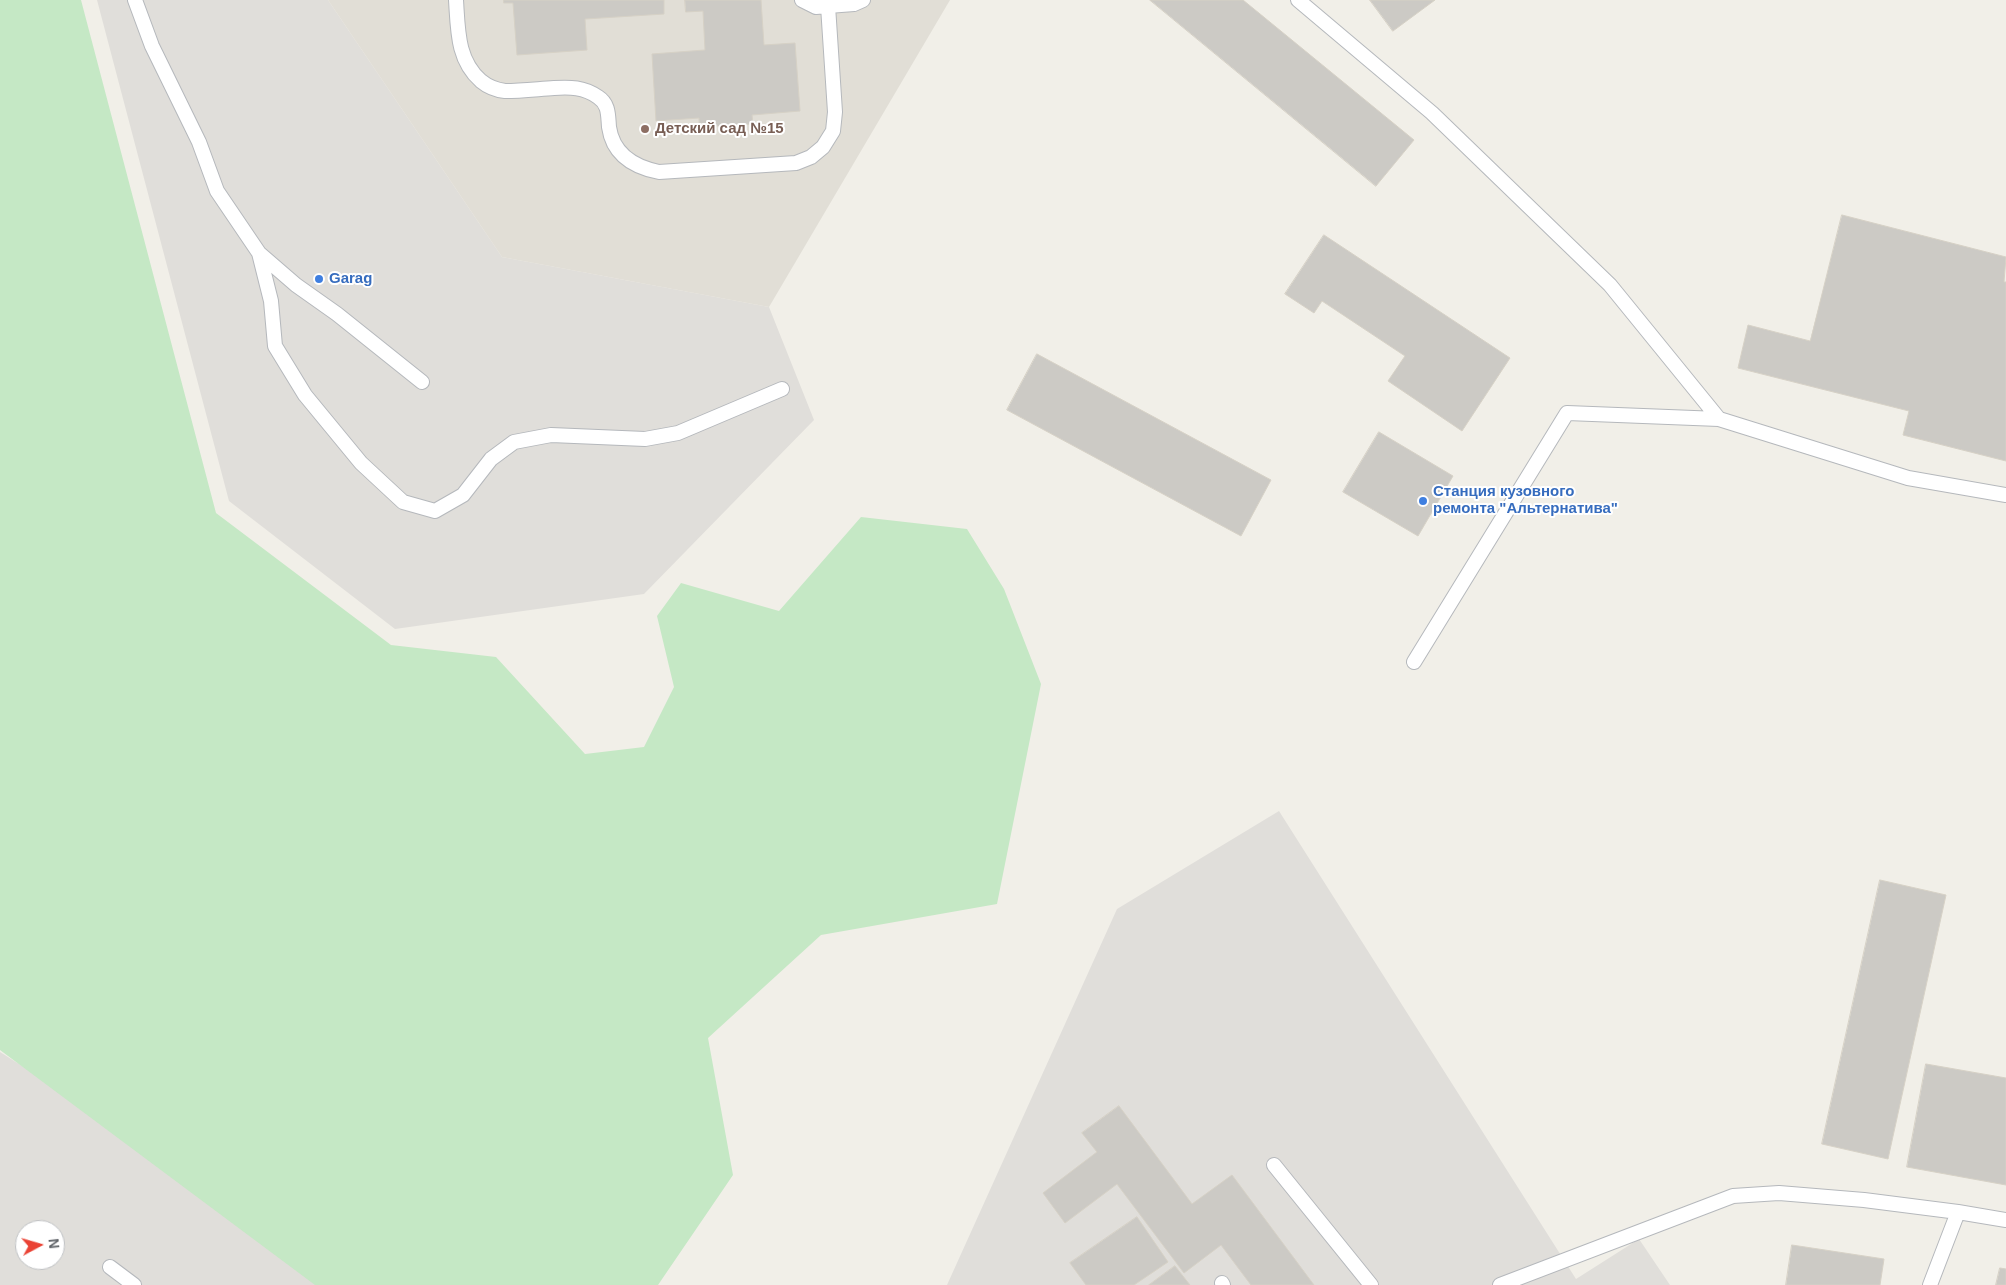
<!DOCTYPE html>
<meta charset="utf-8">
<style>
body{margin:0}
#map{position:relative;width:2006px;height:1285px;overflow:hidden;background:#f1efe8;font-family:Helvetica,sans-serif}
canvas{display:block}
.north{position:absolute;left:15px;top:1220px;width:50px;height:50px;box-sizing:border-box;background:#fff;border:1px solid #bfc1c3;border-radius:50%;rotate:84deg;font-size:14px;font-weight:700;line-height:20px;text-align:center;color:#5f6368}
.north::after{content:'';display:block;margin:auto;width:18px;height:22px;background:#ea4335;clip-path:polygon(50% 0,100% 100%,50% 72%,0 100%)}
</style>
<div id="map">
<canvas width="2006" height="1285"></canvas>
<div class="north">N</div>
</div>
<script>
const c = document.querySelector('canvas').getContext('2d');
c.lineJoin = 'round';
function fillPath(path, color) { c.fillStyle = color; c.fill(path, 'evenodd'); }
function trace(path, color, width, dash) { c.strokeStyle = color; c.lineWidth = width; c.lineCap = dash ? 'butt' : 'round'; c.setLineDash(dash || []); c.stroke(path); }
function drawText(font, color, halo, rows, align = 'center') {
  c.font = font + ' Helvetica,sans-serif'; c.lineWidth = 4; c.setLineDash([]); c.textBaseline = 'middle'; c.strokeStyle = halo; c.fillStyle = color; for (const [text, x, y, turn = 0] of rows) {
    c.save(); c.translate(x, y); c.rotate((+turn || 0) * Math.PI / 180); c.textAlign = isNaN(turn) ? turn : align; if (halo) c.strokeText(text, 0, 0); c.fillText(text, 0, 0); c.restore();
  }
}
fillPath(new Path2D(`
 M97 0H328L502 257 769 307 814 420 644 594 395 629 229 501Z
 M1279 811 1576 1279 1639 1239 1670 1285H947L1117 909Z
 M0 1052 369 1285H0ZM25 1230H55V1260H25Z`), '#e0deda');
fillPath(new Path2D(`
 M328 0H950L769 307 502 257Z`), '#e1ded6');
fillPath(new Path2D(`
 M0 0H81L216 513 391 645 496 657 585 754 644 747 674 687 657 616 681 583 779 611 861 517 967 529 1004 589 1041 684 997 904 821 935 708 1038 733 1175 658 1285H315L0 1050Z`), '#c5e8c5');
const building = new Path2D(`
 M504 0H664V14L585 19 587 50 517 55 513 3H504Z
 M685 0H761L764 45 795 43 800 111 752 115 753 124 699 127V118L656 121 652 54 705 50 703 11 686 12Z
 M1150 0H1243L1414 140 1376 186Z
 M1370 0H1435L1393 31Z
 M1842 215 2006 257 2004 282H2006V461L1903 435 1909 411 1738 368 1748 325 1810 341Z
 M1324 235 1510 358 1462 431 1388 381 1405 356 1322 301 1314 313 1285 294Z
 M1037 354 1271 480 1241 536 1007 410Z
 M1379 432 1453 476 1418 536 1343 492Z
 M1880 880 1946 895 1888 1159 1822 1144Z
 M1926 1064 2006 1078V1185L1907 1167Z
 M1119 1106 1192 1204 1232 1175 1314 1285H1251L1221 1245 1184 1273 1117 1184 1065 1223 1043 1193 1097 1152 1082 1133Z
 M1137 1217 1168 1262 1134 1285H1086L1070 1263Z
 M1792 1245 1884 1259 1880 1285H1786Z
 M1175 1266 1190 1285H1149Z
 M2000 1268 2006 1269V1285H1996Z`);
fillPath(building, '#cccac5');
trace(building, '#d6d1c6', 1);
const lane = new Path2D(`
 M135 0 152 46 199 142 217 191 259 253 296 285 337 314 422 382
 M456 0C458 30 457 60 481 81 487 86 497 90 505 91 521 91 538 89 554 88 570 87 584 87 598 97 609 104 608 115 609 127 613 155 634 167 659 172L796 163 811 157 823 147 833 131 835 112 828 6 816 7 802 0
 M1298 0 1432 113 1610 285 1719 419
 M828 6 854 4 863 0
 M259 253 271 301 275 346 305 395 361 463 403 502 435 511 463 495 491 459 514 442 551 435 645 439 678 433 782 389
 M1414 662 1567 413 1719 419 1908 478 2006 495
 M1274 1165 1371 1285
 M110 1267 134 1285
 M1222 1283 1223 1285
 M1500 1285 1733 1196 1779 1193 1864 1200 1958 1212 2006 1220
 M1930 1285 1958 1212`);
trace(lane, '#b5b8bc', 16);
trace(lane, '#fff', 14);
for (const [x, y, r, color] of [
 [645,129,5,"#8d6e63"],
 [319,279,5,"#3f7fe0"],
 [1423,501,5,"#3f7fe0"]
]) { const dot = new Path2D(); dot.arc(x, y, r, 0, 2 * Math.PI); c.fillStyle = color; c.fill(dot); trace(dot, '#fff', 2); }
drawText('bold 15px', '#785e54', '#fff', [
 ["Детский сад №15",655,129]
], 'left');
drawText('bold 15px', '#366cbe', '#fff', [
 ["Garag",329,279],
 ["Станция кузовного",1433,492],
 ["ремонта \"Альтернатива\"",1433,509]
], 'left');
</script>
